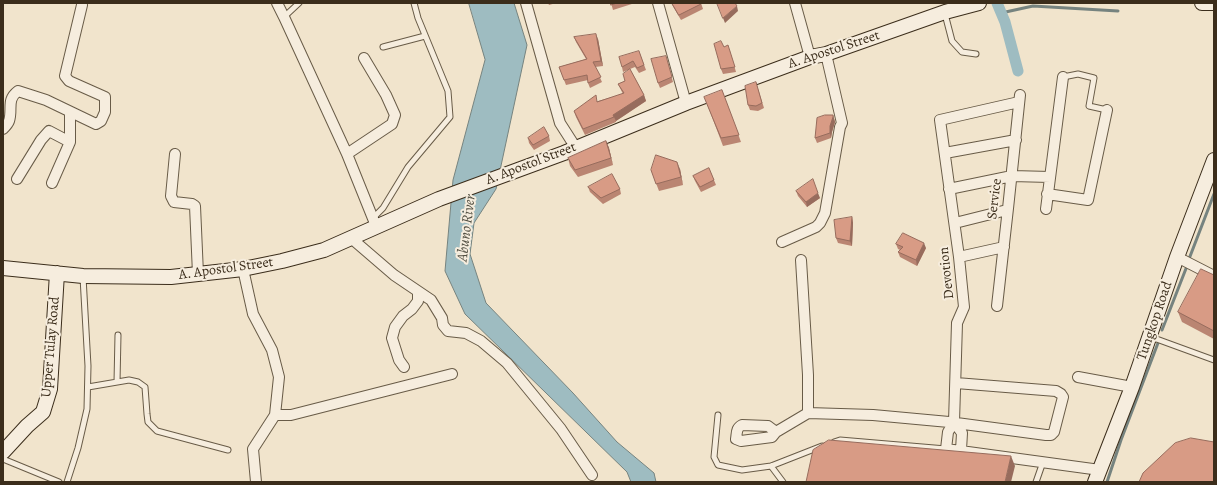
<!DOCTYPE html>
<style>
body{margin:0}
#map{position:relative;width:1217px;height:485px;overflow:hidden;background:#f1e4cc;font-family:Alegreya,serif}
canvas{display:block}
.frame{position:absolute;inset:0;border:4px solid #3b2d1b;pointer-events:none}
</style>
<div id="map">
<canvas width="1217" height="485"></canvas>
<div class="frame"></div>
</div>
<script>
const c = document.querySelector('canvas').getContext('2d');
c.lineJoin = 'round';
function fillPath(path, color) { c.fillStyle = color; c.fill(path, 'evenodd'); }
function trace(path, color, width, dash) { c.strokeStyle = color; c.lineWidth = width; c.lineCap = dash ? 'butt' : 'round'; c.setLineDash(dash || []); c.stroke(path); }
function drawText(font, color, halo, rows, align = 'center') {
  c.font = font + ' Alegreya,serif'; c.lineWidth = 4; c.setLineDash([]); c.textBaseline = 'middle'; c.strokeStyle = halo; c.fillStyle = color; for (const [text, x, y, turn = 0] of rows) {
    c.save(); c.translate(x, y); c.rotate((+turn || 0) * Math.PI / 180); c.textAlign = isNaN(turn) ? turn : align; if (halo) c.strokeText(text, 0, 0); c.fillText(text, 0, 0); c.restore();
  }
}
const water = new Path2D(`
 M469 3H514L527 45 496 189 474 223 470 254 486 303 573 393 617 442 654 473 656 482H631L627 472 465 314 445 271 453 180 485 60Z`);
fillPath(water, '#9ebcc1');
trace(water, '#76837f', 1);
trace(new Path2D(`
 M1001 13 1033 6 1118 11
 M1189 259 1214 194
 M1162 330 1187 266
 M1107 482 1121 440 1158 343`), '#76837f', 3);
trace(new Path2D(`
 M997 3 1005 22 1018 71`), '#9ebcc1', 11);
const lane = new Path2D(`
 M945 14 952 41 962 52 976 54
 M284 17 299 3
 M383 47 425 36
 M1063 77 1078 74 1094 78 1089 106 1107 110
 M373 218 383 208 408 167 450 117 448 91 418 18 414 3
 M1151 337 1214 360
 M117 382 118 335
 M88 387 129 380 138 382 145 387 147 414 148 422 157 431 228 450
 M718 415 714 457 718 465 742 470 771 466 822 446
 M834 442 840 440 946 449
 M3 459 59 482
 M771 466 783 482
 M67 482 78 448 87 409 88 366 83 277
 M1036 482 1043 462`);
const street = new Path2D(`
 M277 3 284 17 347 154 376 226
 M526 3 560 123 576 148
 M658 3 686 103
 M795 3 810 57
 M3 129C5 127 8 124 9 121 13 109 6 100 18 91L46 100 96 124 101 121 105 112V97L69 81 65 76 82 5
 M945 153 1016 140
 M175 154 171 196 174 202 192 204 195 206 198 274
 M347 154 392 124 395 115 386 95 364 58
 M17 179 41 140 49 131 70 142
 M52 183 70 142V112
 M949 189 1012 176 1050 177
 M1047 194 1088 200 1107 110
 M1046 209 1063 77
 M955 223 1007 210
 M351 238 394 275 431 300 442 318 443 325 448 331 466 333 481 341 507 363 561 429 592 475
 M782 242 816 227 820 223 825 213 840 127 842 123 826 54
 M959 257 1004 247
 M1177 257 1214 276
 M801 260 808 375V413
 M243 269 253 314 272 350 279 377 275 415 253 449 256 482
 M997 306C1005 236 1013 165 1020 95
 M404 367 399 360 392 338 395 327 403 316 412 309 418 301V292
 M1078 377 1132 387
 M275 415H291L452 374
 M954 422 957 323 964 307 959 257 940 120 1019 102
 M776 432 768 426 742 425C736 428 737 433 736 439L741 441 772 437 776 432 808 413 873 415 949 422 1046 435H1051L1054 432 1063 397 1061 394 1056 391 956 383
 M961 450 962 433 954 422 948 432 946 449 1100 470`);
const secondary = new Path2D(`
 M1202 3H1214
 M3 268 83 276 171 277 243 269 282 261 324 250 439 199 564 153 686 103 810 57 826 54 945 12 979 3
 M3 452 27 426 43 412 50 389 57 273
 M1095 482 1132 387 1177 257 1214 160`);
trace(lane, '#685b47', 7);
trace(street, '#685b47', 12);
trace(secondary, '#3b2d1b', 16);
trace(lane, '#f6edde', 5);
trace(street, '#f6edde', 10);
trace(secondary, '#f6edde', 14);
fillPath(new Path2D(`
 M548 3H556L549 5Z
 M611 3H635L613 10Z
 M671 3H701L703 9 681 20Z
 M574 37 598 39 603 66 595 67 602 82 590 88 588 83V80L566 85 559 67 586 59 576 42Z
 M724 47 730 51 736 72 723 74 721 69Z
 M639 51 646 70 639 73 635 67 630 69 644 95 646 101 616 121V122L585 135 576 117 574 111 598 101 623 94 618 84 625 81 630 69 623 72 622 67Z
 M667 61 673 82 660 88 658 83Z
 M756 82 764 108 758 111 750 110 748 105Z
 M722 90 741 142 723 146 707 104Z
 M833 115 835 122 832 132 831 138 817 143 815 138Z
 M549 136 550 141 534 150 529 143 528 138Z
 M606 141 609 148 613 165 578 177 570 166 568 158Z
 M709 168 716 185 701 192 695 181 693 176Z
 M680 169 683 185 659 191 651 170Z
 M588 187 620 189 621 194 603 204 590 192Z
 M796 191 820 198 807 207 798 196Z
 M852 217 853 223 852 246 838 243 836 238Z
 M896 244 926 248 917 266 900 257 898 252 900 250 898 249Z
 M1214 275V339L1182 322 1178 312Z`), '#ba8572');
fillPath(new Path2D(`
 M737 6 738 11 725 23 723 18Z
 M596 34 598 39 603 66 601 61Z
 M644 95 646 101 616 121 613 115Z
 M833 115 835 122 832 132 831 138 830 133V126Z
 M606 141 609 148 613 165 611 158Z
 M677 162 680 169 683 185 681 177Z
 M818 193 820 198 807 207 806 202Z
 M852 217 853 223 852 246 850 241Z
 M924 243 926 248 917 266 916 260Z
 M1011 456 1015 466 1011 482H1005Z`), '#976c5d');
const building = new Path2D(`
 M611 3H617L611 5Z
 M672 3H701V4L679 15Z
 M717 3H735L737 6 723 18Z
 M596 34 601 61 593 62 601 77 588 83 587 75 564 80 559 67 587 59 574 37Z
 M721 41 724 47 728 45 735 67 721 69 714 44Z
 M639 51 644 65 637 68 633 61 622 67 619 57Z
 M666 56 672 77 658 83 651 59Z
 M630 69 644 95 613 115 614 117 583 129 574 111 596 95 597 102 624 93 618 84 625 81 623 74Z
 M756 82 762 103 756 106 748 105 745 86Z
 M722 90 739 135 721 138 704 97Z
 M825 115H833V117L830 126V133L815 138 817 118Z
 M544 127 549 136 533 145 528 138Z
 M606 141 611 158 575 170 568 158Z
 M656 155 677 162 681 177 656 184 651 170Z
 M709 168 714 180 700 187 693 176Z
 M612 174 620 189 601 198 588 187Z
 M813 179 818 193 806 202 796 191Z
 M852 217 850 241 836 238 834 220Z
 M903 233 924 243 916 260 898 252 903 247 896 244Z
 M1201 269 1214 275V331L1178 312Z
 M1191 438 1214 442V482H1139L1143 473 1175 443Z
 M829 440 1011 456 1005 482H806L813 450Z`);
fillPath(building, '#d89b85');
trace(building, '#976c5d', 1);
drawText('14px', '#3b2d1b', '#f6edde', [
 ["A. Apostol Street",834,50,-18],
 ["A. Apostol Street",531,164,-21],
 ["Service",995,199,-83],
 ["A. Apostol Street",226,269,-8],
 ["Devotion",947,273,-96],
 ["Tungkop Road",1155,321,-71],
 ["Upper Tulay Road",51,347,-85]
]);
drawText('italic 15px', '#545144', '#f6edde', [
 ["Abuno River",467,228,-83]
]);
</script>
